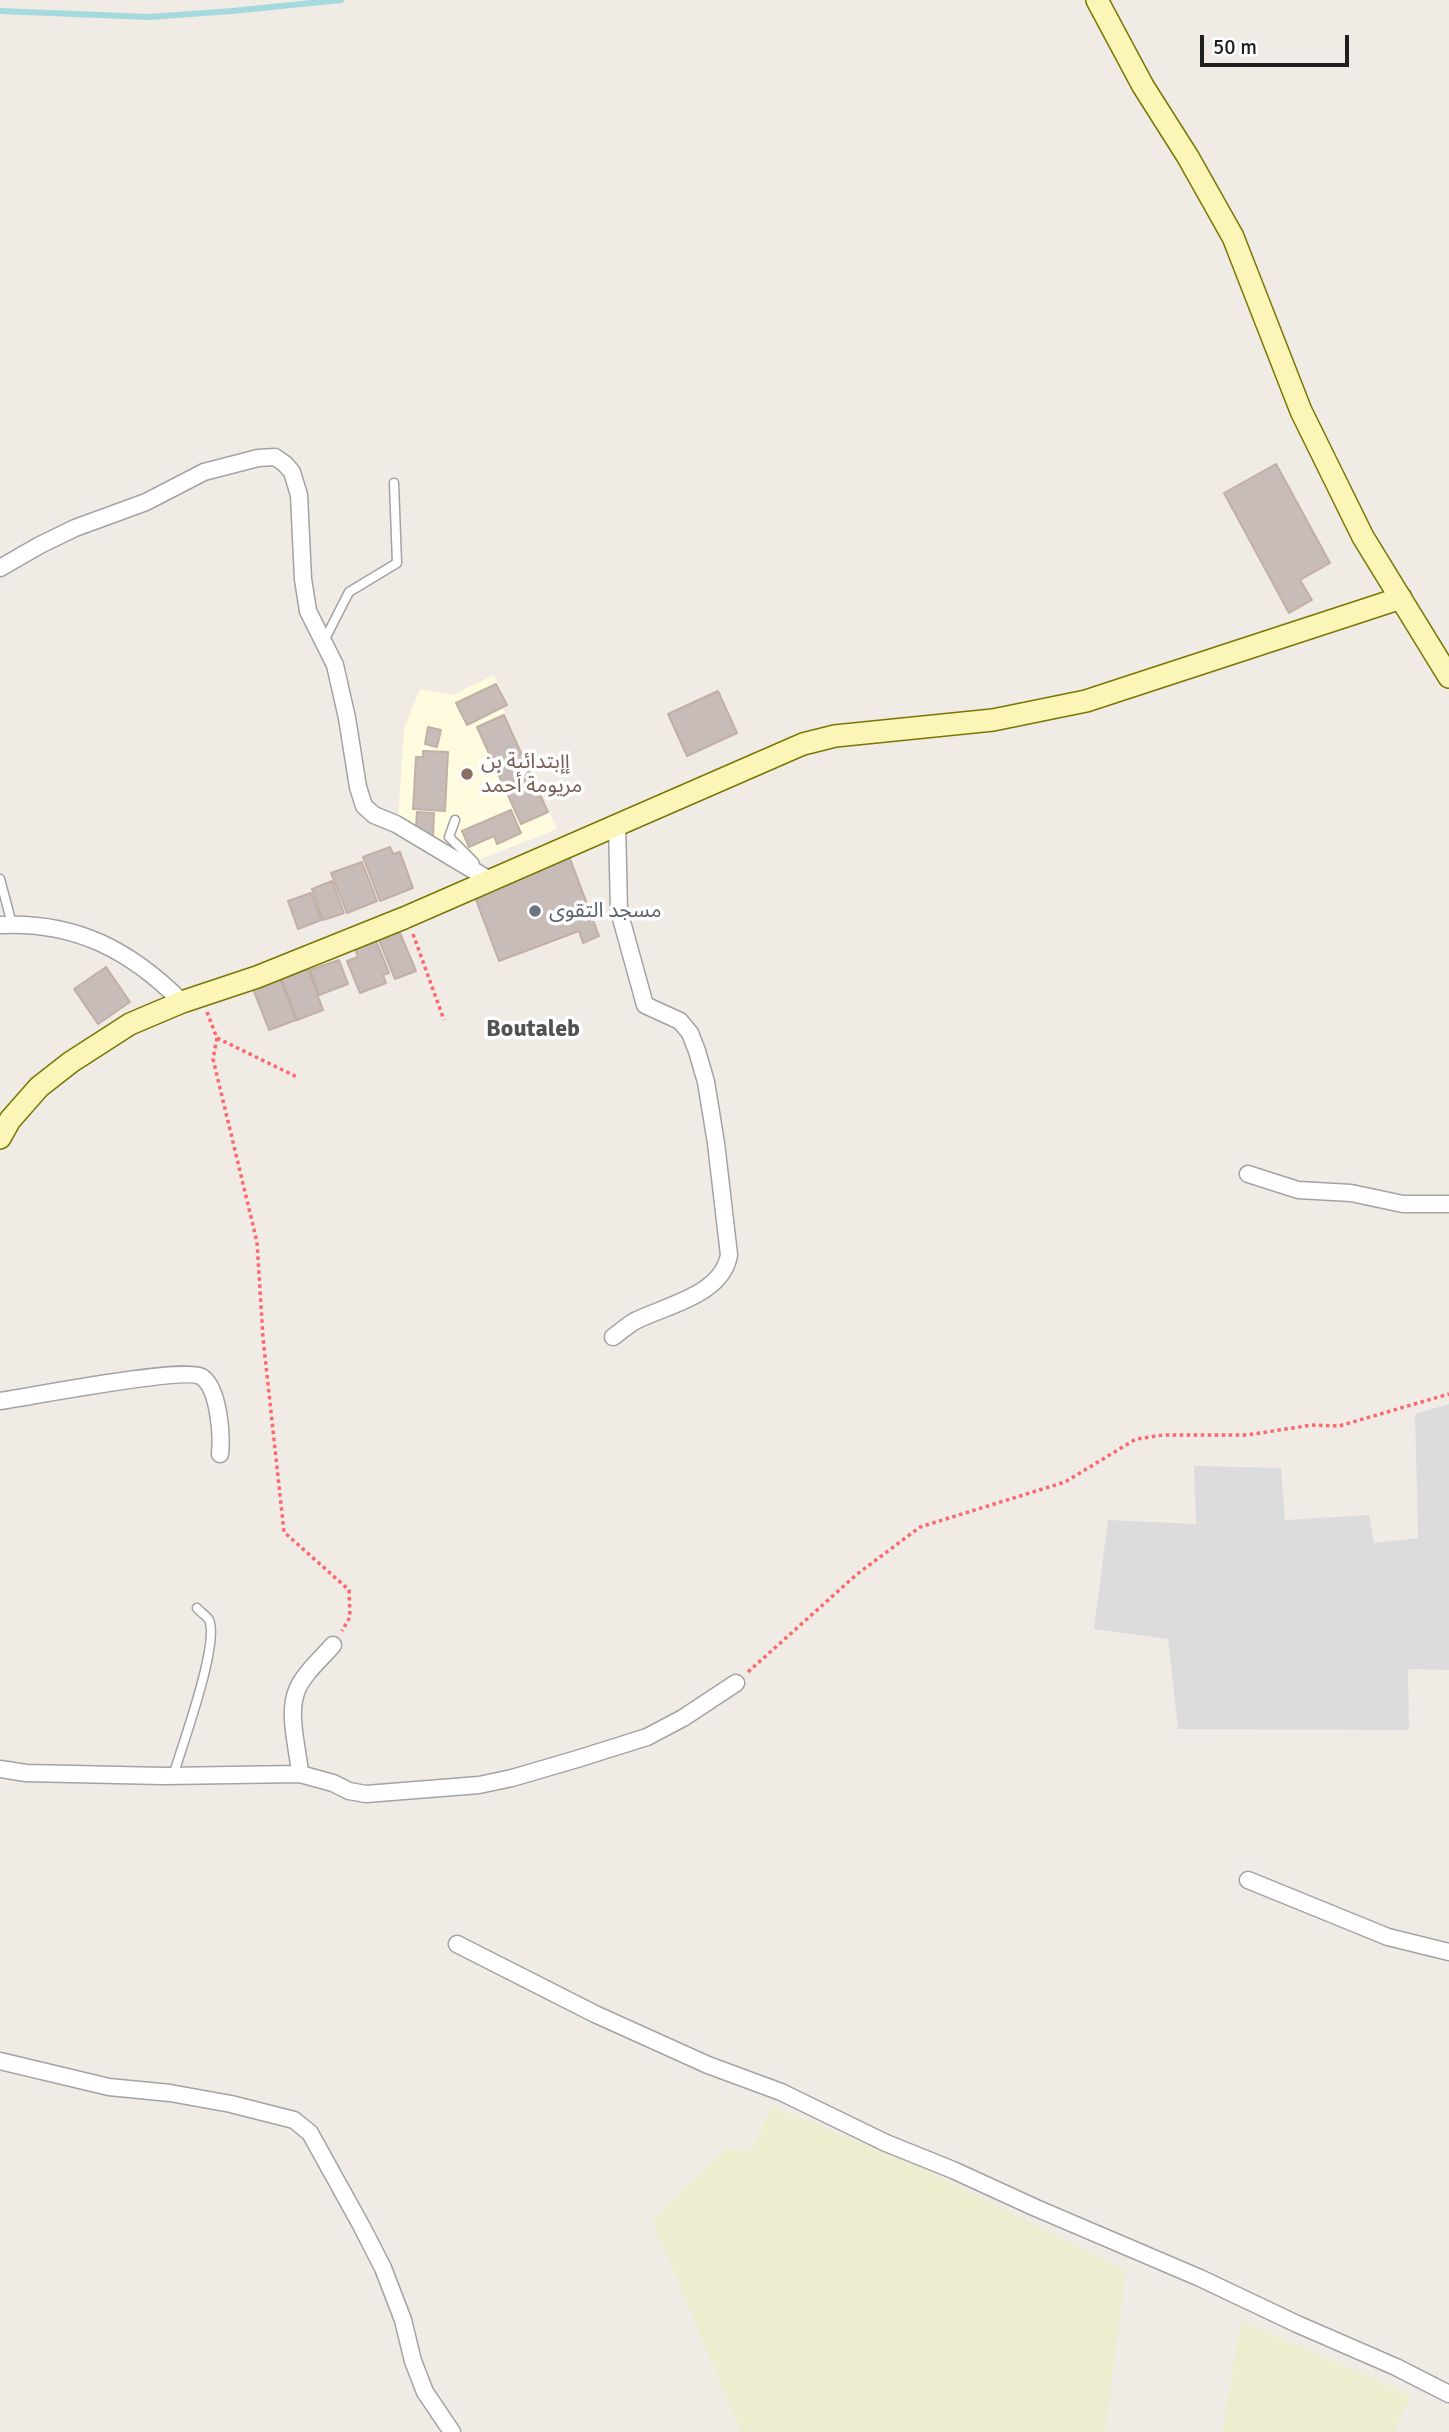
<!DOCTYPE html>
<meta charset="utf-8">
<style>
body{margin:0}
#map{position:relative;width:1449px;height:2432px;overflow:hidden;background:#f0ebe5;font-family:Signika,sans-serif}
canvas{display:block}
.scale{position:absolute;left:1200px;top:35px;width:149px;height:32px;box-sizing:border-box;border:4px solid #1f1f1f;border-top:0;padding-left:9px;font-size:21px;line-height:24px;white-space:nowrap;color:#1f1f1f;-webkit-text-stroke:5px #fff;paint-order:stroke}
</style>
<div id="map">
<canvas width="1449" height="2432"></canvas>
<div class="scale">50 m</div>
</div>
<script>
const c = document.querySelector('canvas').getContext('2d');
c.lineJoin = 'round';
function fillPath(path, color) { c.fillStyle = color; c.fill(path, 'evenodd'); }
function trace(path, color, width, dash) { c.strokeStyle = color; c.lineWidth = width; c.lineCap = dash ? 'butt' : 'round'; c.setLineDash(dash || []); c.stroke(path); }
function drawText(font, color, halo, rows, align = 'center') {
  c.font = font + ' Signika,"Noto Sans Arabic",sans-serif'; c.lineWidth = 7; c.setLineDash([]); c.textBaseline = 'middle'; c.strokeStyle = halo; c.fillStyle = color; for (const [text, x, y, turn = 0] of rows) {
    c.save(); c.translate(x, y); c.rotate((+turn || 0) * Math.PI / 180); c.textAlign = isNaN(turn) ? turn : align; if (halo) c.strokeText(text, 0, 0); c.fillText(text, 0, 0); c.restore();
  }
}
fillPath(new Path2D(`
 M1449 1404V1670L1408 1669 1409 1730 1178 1729 1168 1639 1094 1629 1108 1520 1196 1524 1194 1466 1281 1468 1285 1520 1369 1515 1374 1543 1418 1538 1415 1414Z`), '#dddcdc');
fillPath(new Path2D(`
 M494 675 508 706 503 709 557 829 468 864 398 820 404 729 420 689 452 695Z`), '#fffbde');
fillPath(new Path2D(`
 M772 2106 924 2169 1126 2272 1105 2431 1110 2432H741L652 2220 726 2148 751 2152Z
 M1241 2321 1411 2395 1395 2432H1222Z`), '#efedcf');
trace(new Path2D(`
 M0 11 149 17 232 11 341 0`), '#a4d9de', 6);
const building = new Path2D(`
 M1276 464 1330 563 1300 580 1312 600 1289 613 1224 493Z
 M496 684 507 705 467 725 456 703Z
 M718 691 737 733 687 756 668 714Z
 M504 715 548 812 521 824 477 727Z
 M428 727 441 730 437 747 425 744Z
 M423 751 448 752 445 811 413 809 416 757H423Z
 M511 810 521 833 497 844 494 836 469 847 462 831Z
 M417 812 434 813 433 837 416 827Z
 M390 847 393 854 400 852 413 888 380 901 363 857Z
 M569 856 599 936 583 943 579 931 499 961 473 892Z
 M362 862 377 901 347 913 331 873Z
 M332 881 344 913 323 920 312 889Z
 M311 893 321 920 298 929 288 901Z
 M397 926 416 971 395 979 377 935Z
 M374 936 389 973 383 975 386 983 360 993 347 961 358 957 353 944Z
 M339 960 348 984 319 995 310 970Z
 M106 967 130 1002 98 1024 74 989Z
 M308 969 323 1010 297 1020 282 979Z
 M280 979 296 1020 269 1030 253 989Z`);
fillPath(building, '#c8bcb8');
trace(building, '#c2afa6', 2);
const lane = new Path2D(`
 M324 641 349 592 397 563 394 483
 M455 820 449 837 474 862 476 870
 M0 879 12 924
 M173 1776C181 1749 220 1643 209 1620 207 1616 200 1612 197 1608`);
const street = new Path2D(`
 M0 568 40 545 75 528 146 502 204 472 258 458 275 457 285 464 292 472 299 495 303 579 308 611 335 665 347 718 358 787 364 806 374 815 396 824 488 879
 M0 925C75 921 130 950 182 1002
 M1248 1174 1298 1190 1351 1193 1403 1204H1449
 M613 1337C620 1332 628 1325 635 1321 667 1305 722 1295 729 1255L716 1143 706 1082 697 1051 690 1033 680 1021 645 1005 619 911 617 823
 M0 1401C29 1397 186 1366 202 1377 219 1389 222 1435 220 1454
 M0 1769 26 1773 164 1776 300 1774 333 1783 349 1791 366 1794 479 1785 512 1778 577 1759 647 1737 683 1718 736 1683
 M300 1774C298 1748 287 1714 297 1690 304 1673 321 1659 333 1645
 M1248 1880 1388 1937 1449 1952
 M457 1944 595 2014 708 2065 781 2092 886 2143 953 2170 1036 2208 1200 2278 1297 2324 1396 2367 1449 2394
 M0 2061 109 2087 170 2093 231 2104 294 2120 310 2133 362 2227 383 2268 403 2320 413 2361 425 2392 452 2432`);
const secondary = new Path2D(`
 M1097 0 1143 86 1188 157 1233 237 1301 411 1363 537 1449 677
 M0 1138 10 1120 39 1087 71 1062 130 1024 182 1002 257 977 404 918 803 744 835 736 993 720 1086 701 1401 598`);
trace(lane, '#a3a3a3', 11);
trace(street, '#a3a3a3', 19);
trace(secondary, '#797702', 24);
trace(new Path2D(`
 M413 934 444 1020
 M207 1012 217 1038 297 1077
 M217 1038 213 1059 257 1242 263 1338 284 1532 349 1590 350 1617 342 1631
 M748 1672 856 1575 920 1527 1065 1482 1136 1439 1163 1435H1247L1312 1425 1339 1426 1449 1394`), '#fd686c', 3.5, [3.5, 3.5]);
trace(lane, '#fff', 8);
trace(street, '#fff', 16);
trace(secondary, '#fbf6b7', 21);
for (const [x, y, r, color] of [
 [467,774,7,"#8d6e63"],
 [535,911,7,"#6b7280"]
]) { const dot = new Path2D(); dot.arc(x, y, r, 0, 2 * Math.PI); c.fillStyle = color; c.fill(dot); trace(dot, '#fff', 2.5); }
drawText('21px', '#785e54', '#fff', [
 ["إإبتدائية بن",481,762],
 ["مريومة أحمد",481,786]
], 'left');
drawText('21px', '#5b616d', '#fff', [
 ["مسجد التقوى",549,911]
], 'left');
drawText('bold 24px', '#525252', '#fff', [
 ["Boutaleb",533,1030]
]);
</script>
